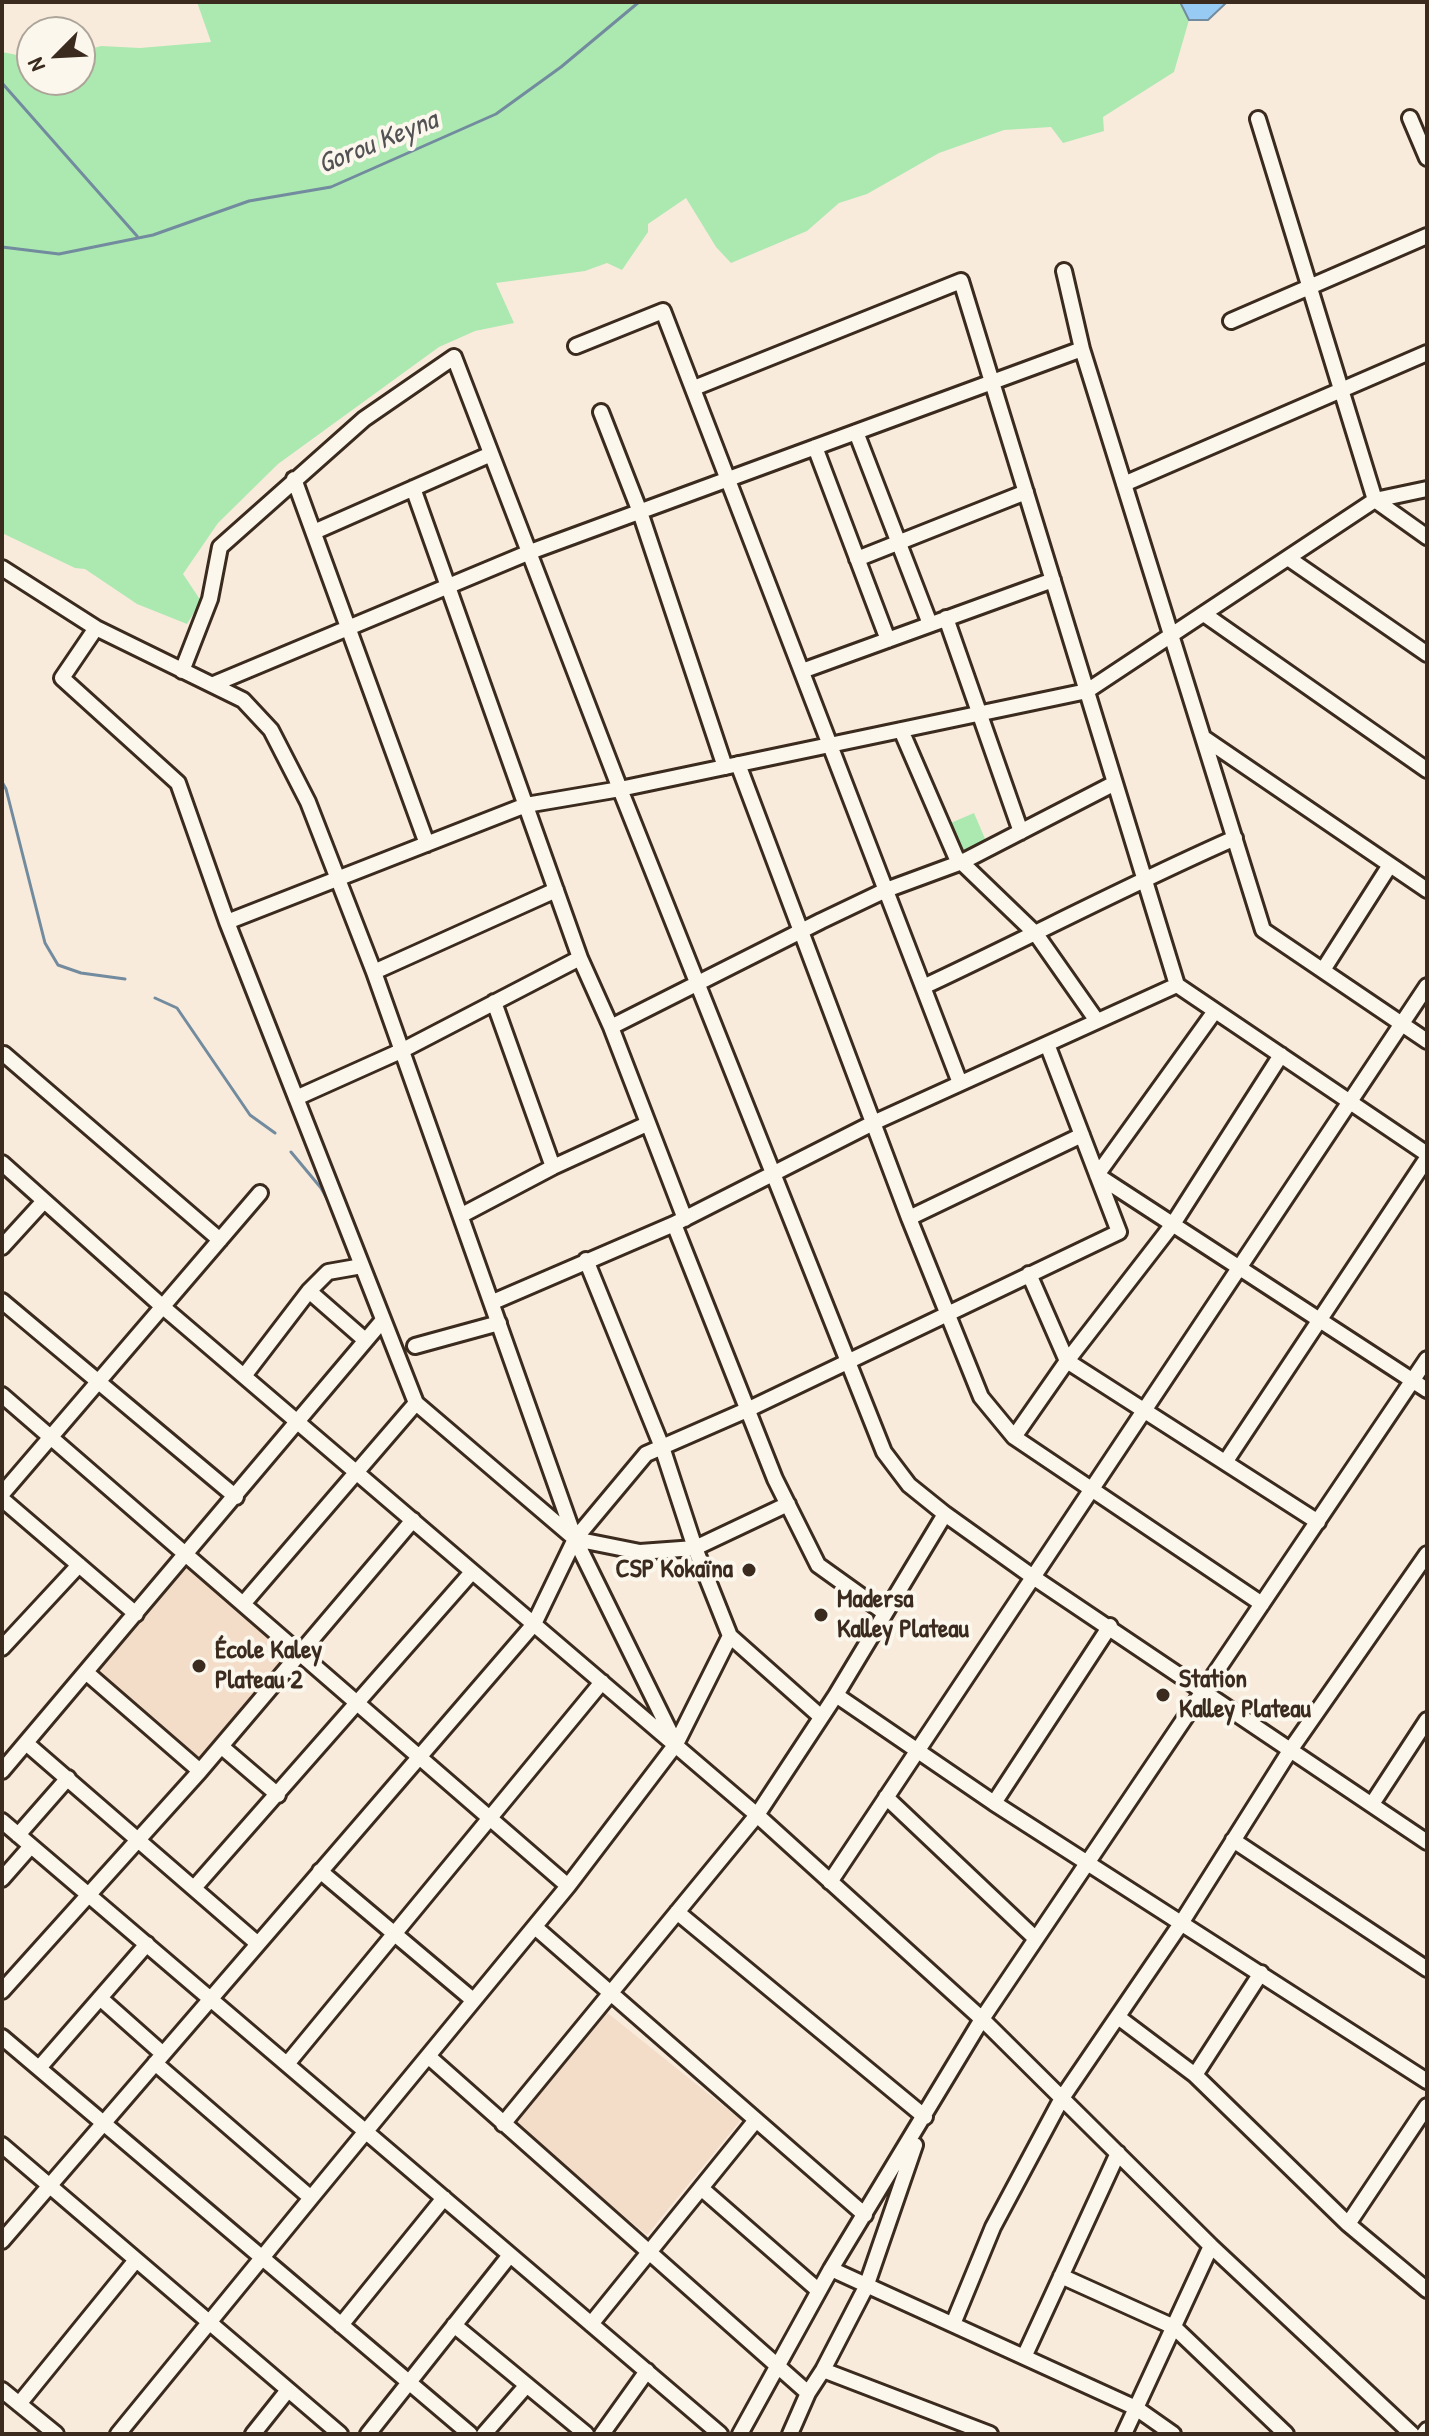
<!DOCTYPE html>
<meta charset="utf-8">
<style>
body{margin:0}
#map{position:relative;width:1429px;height:2436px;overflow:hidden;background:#f8ebdc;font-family:"Patrick Hand",sans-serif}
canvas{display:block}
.frame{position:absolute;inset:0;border:4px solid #3b2a1e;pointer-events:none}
.north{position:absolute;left:16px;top:16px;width:80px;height:80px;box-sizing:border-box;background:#fbf7ec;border:2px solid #aea59a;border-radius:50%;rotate:246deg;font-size:22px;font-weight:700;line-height:32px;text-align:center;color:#3b2a1e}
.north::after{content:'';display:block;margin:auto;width:28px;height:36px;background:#3b2a1e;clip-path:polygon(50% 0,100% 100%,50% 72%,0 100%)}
</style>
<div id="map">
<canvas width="1429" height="2436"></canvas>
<div class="frame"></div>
<div class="north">N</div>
</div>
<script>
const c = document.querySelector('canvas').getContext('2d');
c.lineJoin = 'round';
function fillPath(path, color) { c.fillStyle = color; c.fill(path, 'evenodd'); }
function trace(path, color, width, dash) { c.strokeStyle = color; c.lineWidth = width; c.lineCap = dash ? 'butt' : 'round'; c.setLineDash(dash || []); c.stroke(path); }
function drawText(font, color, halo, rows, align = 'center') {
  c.font = font + ' "Patrick Hand",sans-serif'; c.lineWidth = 8; c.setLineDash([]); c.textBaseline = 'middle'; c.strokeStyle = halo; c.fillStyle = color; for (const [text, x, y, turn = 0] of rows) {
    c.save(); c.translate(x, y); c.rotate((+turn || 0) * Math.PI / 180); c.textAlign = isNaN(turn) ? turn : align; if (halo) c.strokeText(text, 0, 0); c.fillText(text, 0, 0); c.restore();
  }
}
fillPath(new Path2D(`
 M187 1564 290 1655 199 1760 96 1670Z
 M604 2010 741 2120 647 2235 513 2124Z`), '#f4ddc8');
fillPath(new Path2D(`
 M197 2H1180L1189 20 1174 72 1103 117 1104 131 1063 143 1051 127 1004 130 939 153 867 194 839 203 807 231 731 263 716 247 686 198 648 224V232L622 270 607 263 585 271 496 283 514 323 475 331 439 347 278 464 218 523 183 574 201 601 187 624 137 604 85 569 75 568 2 533V52L32 58V80H80V52L101 46 140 48 211 42Z
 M974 813 986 841 959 853 946 825Z`), '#ace9b0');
const water = new Path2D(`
 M1180 2H1227L1208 20H1189Z`);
fillPath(water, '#97cbf4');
trace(water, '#728b9e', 2);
trace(new Path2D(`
 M2 83 137 236
 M2 247 59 254 153 235 249 201 331 187 496 114 561 67 639 2
 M2 782 6 789 45 943 58 965 81 973 125 979
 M155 998 177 1008 250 1115 275 1133
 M291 1152 321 1188 330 1204`), '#728b9e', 3);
const minor = new Path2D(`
 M1410 118 1427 158
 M1258 119 1375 500 1427 537
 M1064 271 1082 349 1263 930 1427 1041
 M1231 321 1427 236
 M576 346 663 311 960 1083
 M694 388 961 281 1177 985 1427 1154
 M601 412 640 512 725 767
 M856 432 930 624
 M815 447 888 640
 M294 479 427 844
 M1124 484 1427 353
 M413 488 580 958 611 1027 685 1219
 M314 532 491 454
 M1288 558 1427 654
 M857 559 1026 492
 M2 568 96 628 243 700 271 730 308 802 374 972 575 1539 673 1738
 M1204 614 1427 770
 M946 618 1021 832
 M96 628 62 678 178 783 227 922 416 1403 574 1538
 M182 671 210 599 220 547 364 419 454 357 620 789 884 1452 909 1485 945 1514 1033 1577 1427 1842
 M802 671 1053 580
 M214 684 530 552 1082 349
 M901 730 956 857 1036 934 1097 1021
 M1204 738 1427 890
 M738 764 909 1218 981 1397 1014 1437 1262 1604
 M227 922 526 805 620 789 1087 691 1375 500 1427 489
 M1323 970 1390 865
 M374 972 556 890
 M923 987C1028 938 1130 884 1235 838
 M494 1002 553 1167
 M1215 1011 1097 1175 1427 1390
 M611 1027 821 921 886 890 962 862 1115 783
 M4 1054 220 1240
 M296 1098 403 1050 580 958
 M2 1163 163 1307 757 1815 982 2019 1211 2246 1412 2434
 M462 1215 553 1167 647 1124
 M909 1218 1082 1135
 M674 1224 775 1479 818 1565 885 1613
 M2 1247 44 1201
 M586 1260 662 1447 695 1548 730 1636 820 1716
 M1029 1274 1067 1361 1318 1522
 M309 1291 365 1340
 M2 1301 236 1497
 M493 1302 674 1224 873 1123 1177 985
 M415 1346 499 1323
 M244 1376 309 1291 328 1272 362 1266
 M2 1395 568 1886
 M1014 1437 1067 1361 1173 1224 1281 1055
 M1226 1461 1427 1158
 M2 1494 260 1193
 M2 1499 136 1614
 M575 1539 646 1454 749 1409 1119 1232 1047 1044
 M243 1604 416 1403
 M2 1648 79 1565
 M87 1673 200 1771
 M836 1695 994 1803 1427 2081
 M26 1743 258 1944
 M222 1747 278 1795
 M2 1771 383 1320
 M886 1797 1036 1939
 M994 1803 1110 1626
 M1372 1804 1427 1720
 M2 1821 720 2434
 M18 1835 68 1778
 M1233 1840 1427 1969
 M320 1871 473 2000
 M2 1879 31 1846
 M830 1882 1427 986
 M194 1888 472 1572
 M677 1912 925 2117
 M535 1927 865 2215
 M2 1991 200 1771 413 1520
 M100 1998 163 2054
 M1118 2017 1195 2075 1348 2224 1427 2290
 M2 2037 470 2434
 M428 2056 808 2393
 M155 2063 311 2198 568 1886 676 1744 730 1636
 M287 2064 602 1682
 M39 2068 147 1944
 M1195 2075 1261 1973
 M503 2124 757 1815 836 1695 945 1514
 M2 2145 340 2434
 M701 2188 819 2291
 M1348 2224 1427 2106
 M2 2241 534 1624 575 1539 640 1552 695 1548 788 1504
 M831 2269 1136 2408 1173 2434
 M1061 2276 1174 2327 1286 2434
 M591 2324 756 2120
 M953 2324 993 2227 1062 2098 1180 1925 1291 1749 1427 1554
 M341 2325 444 2198
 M454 2325 586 2434
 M1024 2357 1118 2153
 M823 2370 990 2434
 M2 2390 56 2434
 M19 2404 136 2260
 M118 2434 311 2198
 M253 2434 288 2390
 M368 2434 510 2255
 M484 2434 526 2386
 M602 2434 647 2371
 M740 2434 831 2269 982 2019 1427 1359
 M790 2434 808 2393 823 2370 866 2287 915 2145
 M1124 2434 1211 2246
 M1424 2434 1427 2430`);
trace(minor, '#3b2a1e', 20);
trace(minor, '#fbf7ec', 14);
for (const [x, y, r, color] of [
 [749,1570,8,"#3b2a1e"],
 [821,1615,8,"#3b2a1e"],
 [199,1666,8,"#3b2a1e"],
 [1163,1695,8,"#3b2a1e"]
]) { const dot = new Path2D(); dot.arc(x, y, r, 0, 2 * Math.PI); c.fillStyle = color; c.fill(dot); trace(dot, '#fbf7ec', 3); }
drawText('bold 26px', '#3b2a1e', '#fbf7ec', [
 ["CSP Kokaïna",733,1570,"right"],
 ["Madersa",837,1600],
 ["Kalley Plateau",837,1630],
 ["École Kaley",215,1651],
 ["Plateau 2",215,1681],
 ["Station",1179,1680],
 ["Kalley Plateau",1179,1710]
], 'left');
drawText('italic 28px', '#525254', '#fbf7ec', [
 ["Gorou Keyna",378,143,-22]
]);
</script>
